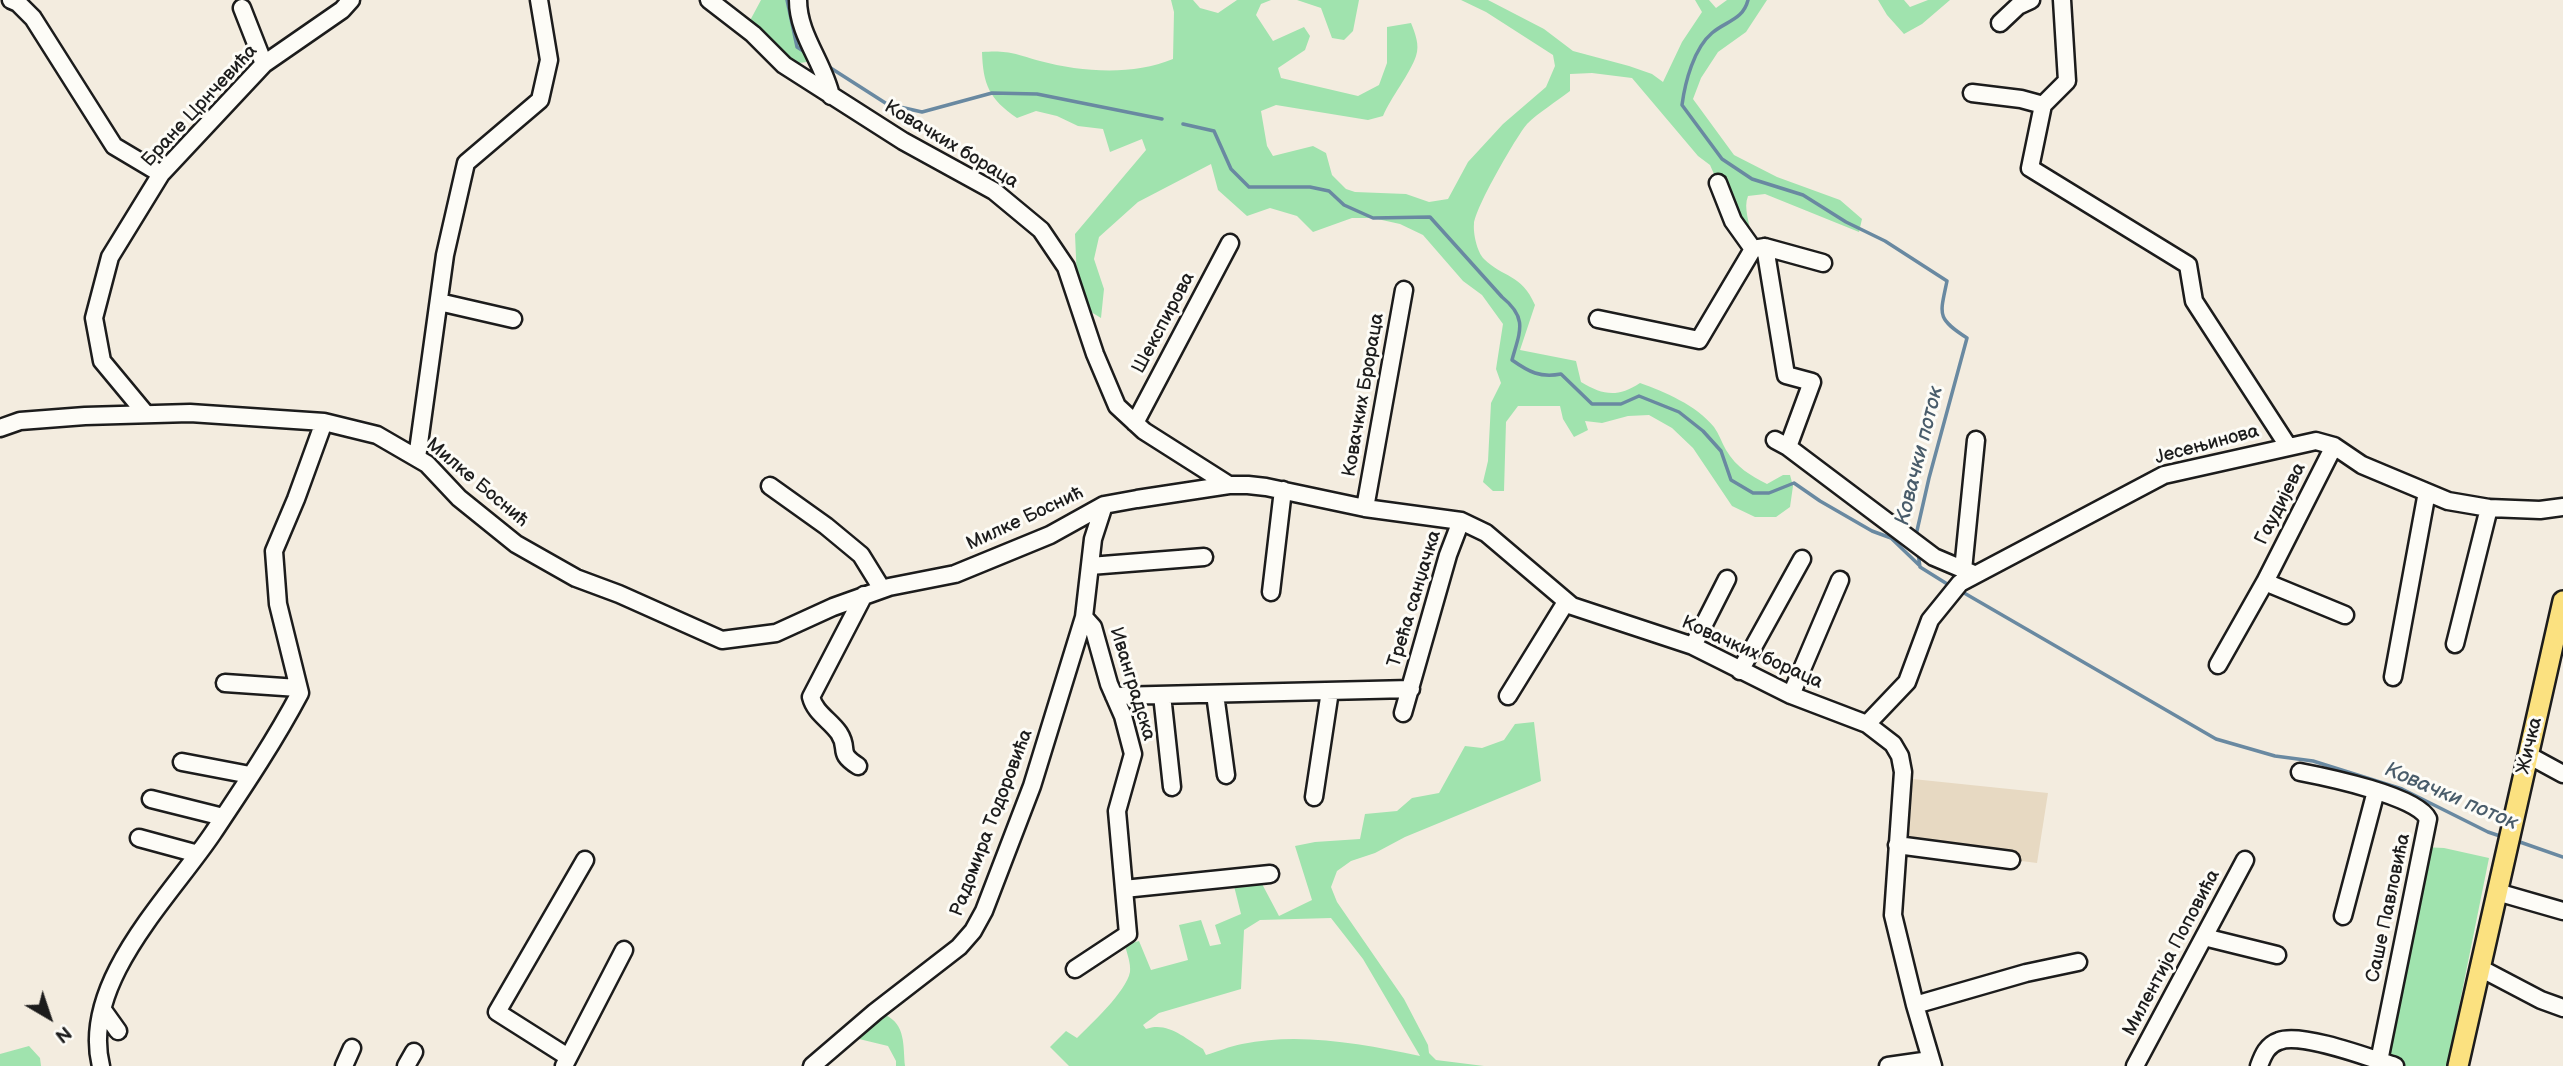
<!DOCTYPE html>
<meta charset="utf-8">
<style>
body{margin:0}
#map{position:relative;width:2563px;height:1066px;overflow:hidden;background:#f3ecdf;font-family:"Balsamiq Sans",sans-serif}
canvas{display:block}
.north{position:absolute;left:14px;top:982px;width:70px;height:70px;-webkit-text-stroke:5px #fdfcf7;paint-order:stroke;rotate:141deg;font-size:19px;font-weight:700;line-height:28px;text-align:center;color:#1c1c1c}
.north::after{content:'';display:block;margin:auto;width:24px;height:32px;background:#1c1c1c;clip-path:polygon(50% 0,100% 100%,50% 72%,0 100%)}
</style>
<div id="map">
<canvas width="2563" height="1066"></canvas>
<div class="north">N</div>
</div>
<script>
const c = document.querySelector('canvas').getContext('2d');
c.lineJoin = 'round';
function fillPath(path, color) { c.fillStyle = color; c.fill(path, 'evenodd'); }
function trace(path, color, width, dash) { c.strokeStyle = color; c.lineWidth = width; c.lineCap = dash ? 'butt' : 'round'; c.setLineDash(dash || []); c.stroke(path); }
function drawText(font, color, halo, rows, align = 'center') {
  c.font = font + ' "Balsamiq Sans",sans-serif'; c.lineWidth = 6; c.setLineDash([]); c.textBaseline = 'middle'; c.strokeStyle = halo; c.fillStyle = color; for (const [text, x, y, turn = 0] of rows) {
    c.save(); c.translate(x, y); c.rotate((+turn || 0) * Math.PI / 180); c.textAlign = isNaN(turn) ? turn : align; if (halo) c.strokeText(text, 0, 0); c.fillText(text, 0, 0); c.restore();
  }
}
fillPath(new Path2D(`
 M1903 778 2048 793 2037 863 1897 845Z`), '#e7d9c2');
fillPath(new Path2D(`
 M761 0H798V15L807 62 784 65 746 28Z
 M1171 0H1193L1200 8 1218 13 1237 0H1271L1261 4 1256 15 1273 41 1304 27 1310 36 1305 50 1278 68 1281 78 1358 96 1379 85 1387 63V27L1411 23C1415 33 1420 45 1416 56 1410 74 1391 97 1383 116L1368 120 1276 105 1261 111 1267 146 1273 156 1313 146 1326 153 1332 175 1346 189 1355 192 1406 194 1429 202 1448 199 1468 162 1503 124 1546 87 1555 66 1553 55 1486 12 1461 0H1488L1544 29 1573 51 1629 66 1652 74 1663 82 1682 42 1702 12 1695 0H1709L1716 8 1727 0H1767L1746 32 1718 52 1701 78 1693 99 1734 155 1777 177 1840 200 1862 219 1859 232 1765 194 1748 196C1743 208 1750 223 1751 236L1718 183 1710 165 1698 156 1632 78 1592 73 1570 74V91C1556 102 1539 112 1527 124 1516 137 1475 208 1474 224 1473 233 1477 252 1484 259 1503 278 1521 273 1535 305L1520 350 1576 361 1581 382C1603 395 1617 398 1640 383 1665 392 1696 405 1714 427 1719 434 1722 443 1726 450 1737 468 1750 475 1767 484L1783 475H1790L1793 486 1790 507 1776 517H1755L1732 506 1693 448 1672 428 1649 415 1628 416 1602 423 1585 421 1588 430 1574 437 1563 419 1560 406H1518L1506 422 1504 491H1493L1483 482 1488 461 1491 403 1501 383 1496 369 1503 324 1482 295 1463 281 1423 235 1400 224 1373 218H1352L1313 232 1297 216 1270 208 1247 216 1218 190 1211 164 1138 202 1099 237 1094 259 1104 289 1101 318 1078 304 1075 234 1146 150 1142 139 1110 152 1103 129 1078 126 1057 116 1036 111 1017 118C989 99 983 84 982 52 1009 50 1015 54 1040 61 1082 72 1132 76 1173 59L1174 12Z
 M1297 0H1359L1353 31 1344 40 1332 38 1321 8Z
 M1878 0H1904L1910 7 1928 0H1950L1922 24 1904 34 1887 15Z
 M1534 722 1541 781 1405 837 1375 853 1351 861 1337 871 1331 887 1337 902 1404 999 1428 1045 1429 1053 1436 1060 1484 1066H1069L1050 1047 1066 1031 1077 1038C1091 1024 1126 992 1130 972 1131 963 1127 954 1125 945L1139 941 1151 970 1188 960 1179 925 1201 920 1210 946 1221 944 1215 925 1241 914 1234 886 1261 882 1279 916 1312 900 1295 846 1315 842 1360 839 1365 814 1397 811 1412 798 1439 793 1465 746 1482 748 1504 740 1515 724ZM1331 918 1363 959 1420 1056C1362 1044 1301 1032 1242 1044 1230 1046 1217 1052 1206 1055L1203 1049C1185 1038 1167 1021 1146 1029L1143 1025 1159 1013 1241 989 1244 930 1260 920Z
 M2423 847 2444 848 2489 858 2447 1066H2378Z
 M885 1015C906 1024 903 1046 905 1066H896V1061L888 1046 859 1039Z
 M29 1046 40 1058 41 1066H0V1054Z`), '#a0e3ae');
trace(new Path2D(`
 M787 0 797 47 808 54
 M1748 0C1743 20 1726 21 1712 33 1694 48 1685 82 1682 105L1722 159 1752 179 1803 195 1846 222 1885 241 1947 281C1940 315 1936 318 1967 338L1929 478 1916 535
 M826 65 887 104 922 112 992 93 1037 94 1162 119
 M1183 124 1214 131 1231 169 1249 187H1310L1329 191 1344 205 1373 218 1430 217 1502 297C1528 318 1520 331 1512 360 1529 372 1540 378 1561 374L1592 404H1621L1639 396 1679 412 1703 431 1721 451 1731 480 1753 493H1769L1794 483 1820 501 1872 531 1891 538 1919 565
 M1918 553 1920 567 1952 587
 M1959 590 2216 739 2275 756 2313 761 2402 789 2488 832 2503 837
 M2517 841 2563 857`), '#6989a1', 3.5);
const minor = new Path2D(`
 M11 0 18 3 33 18 114 146 161 174
 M709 0 753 34 784 65 903 141 994 191 1041 230 1066 267 1095 354 1117 406 1144 431 1229 485
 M798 0C798 35 824 63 831 96
 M2062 0 2067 81 2043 105 2030 168 2188 265 2194 301 2288 446
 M242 8 264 64
 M2000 23 2018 6 2031 0
 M1972 93 2021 99 2043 105
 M1718 183 1733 221 1753 249
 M1765 247 1823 263
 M439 302 513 319
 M1598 319 1699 340 1753 249 1765 247 1786 375 1812 382 1788 447
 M146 414 102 361 94 318 110 257 161 174 264 64 342 10 351 0
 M1135 423 1230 243
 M0 428 20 421 85 416 190 413 324 422 377 435 427 464 459 498 516 544 576 578 619 594 722 640 776 633 833 607 889 587 955 574 1050 535 1104 505 1137 499 1229 485H1248L1266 487 1365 508 1461 521 1486 533 1572 606 1693 646 1791 695 1867 724 1893 744 1900 756 1903 772 1893 915 1915 1005 1933 1066
 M1775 440 1788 447 1934 557 1974 574
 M417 458 445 255 466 163 540 100 549 60 539 0
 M770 486 826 526 861 555 882 589
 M1365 508 1404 290
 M1090 566 1204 557
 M1963 570 1976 440
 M2265 582 2345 615
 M1271 592 1283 490
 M2455 644 2489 508
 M1693 646 1727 579
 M2218 665 2265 582 2334 446
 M1740 671 1802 559
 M2393 677 2427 492
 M225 683 298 688
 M1215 694 1226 775
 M1162 695 1172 787
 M1791 695 1840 580
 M1114 696 1411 689
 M1508 696 1566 602
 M1403 713 1448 555 1461 521
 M1867 724 1907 682 1930 620 1960 583 2164 475 2316 441 2334 446 2362 465 2448 501 2489 508 2540 510 2563 507
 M2528 755 2563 774
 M182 762 250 775
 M858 766C836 752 850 750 839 733 830 720 815 713 811 697L864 595
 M2300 772C2326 777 2418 796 2428 819L2378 1066
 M1314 797 1330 691
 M151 799 223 817
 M139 838 198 854
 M1897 845 2011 860
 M1124 889 1270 874
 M2497 892 2563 911
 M2343 916 2376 791
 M2204 937 2277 955
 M2480 968 2541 1000 2563 1008
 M1075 969 1128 934 1117 811 1133 754 1123 716 1109 684 1093 627 1084 617
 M1915 1005 2026 973 2078 962
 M103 1010 118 1031
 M568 1057 497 1012 585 860
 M101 1066C80 983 170 897 213 833 243 788 274 742 300 693L278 604 274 551 296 499 324 422
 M344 1066 352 1048
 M406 1066 414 1052
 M564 1066 624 950
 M812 1066 875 1012 959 947 973 931 984 911 1032 786 1084 617 1093 539 1104 505
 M1888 1066 1930 1060
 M2135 1066 2245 860
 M2259 1066C2263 1055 2267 1045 2279 1041 2301 1032 2370 1058 2395 1066`);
const major = new Path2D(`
 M2458 1066 2563 601`);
trace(minor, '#1c1c1c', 21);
trace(major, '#1c1c1c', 24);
trace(minor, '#fdfcf7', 16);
trace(major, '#fbe180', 19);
drawText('19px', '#1c1c1c', '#fdfcf7', [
 ["Бране Црнчевића",200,106,-47],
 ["Ковачких бораца",951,145,31],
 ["Шекспирова",1164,323,-62],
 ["Ковачких Брораца",1364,395,-80],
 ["Јесењинова",2207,445,-15],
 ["Милке Боснић",477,483,40],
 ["Гаудијева",2281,504,-63],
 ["Милке Боснић",1025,519,-25],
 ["Трећа санџачка",1415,599,-73],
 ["Ковачких бораца",1752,653,24],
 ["Иванградска",1132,684,73],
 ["Жичка",2530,746,-77],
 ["Радомира Тодоровића",992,823,-69],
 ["Саше Павловића",2389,908,-78],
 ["Милентија Поповића",2172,953,-62]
]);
drawText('italic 21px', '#495c6a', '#fdfcf7', [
 ["Ковачки поток",1920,456,-76],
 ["Ковачки поток",2451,797,23]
]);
</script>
